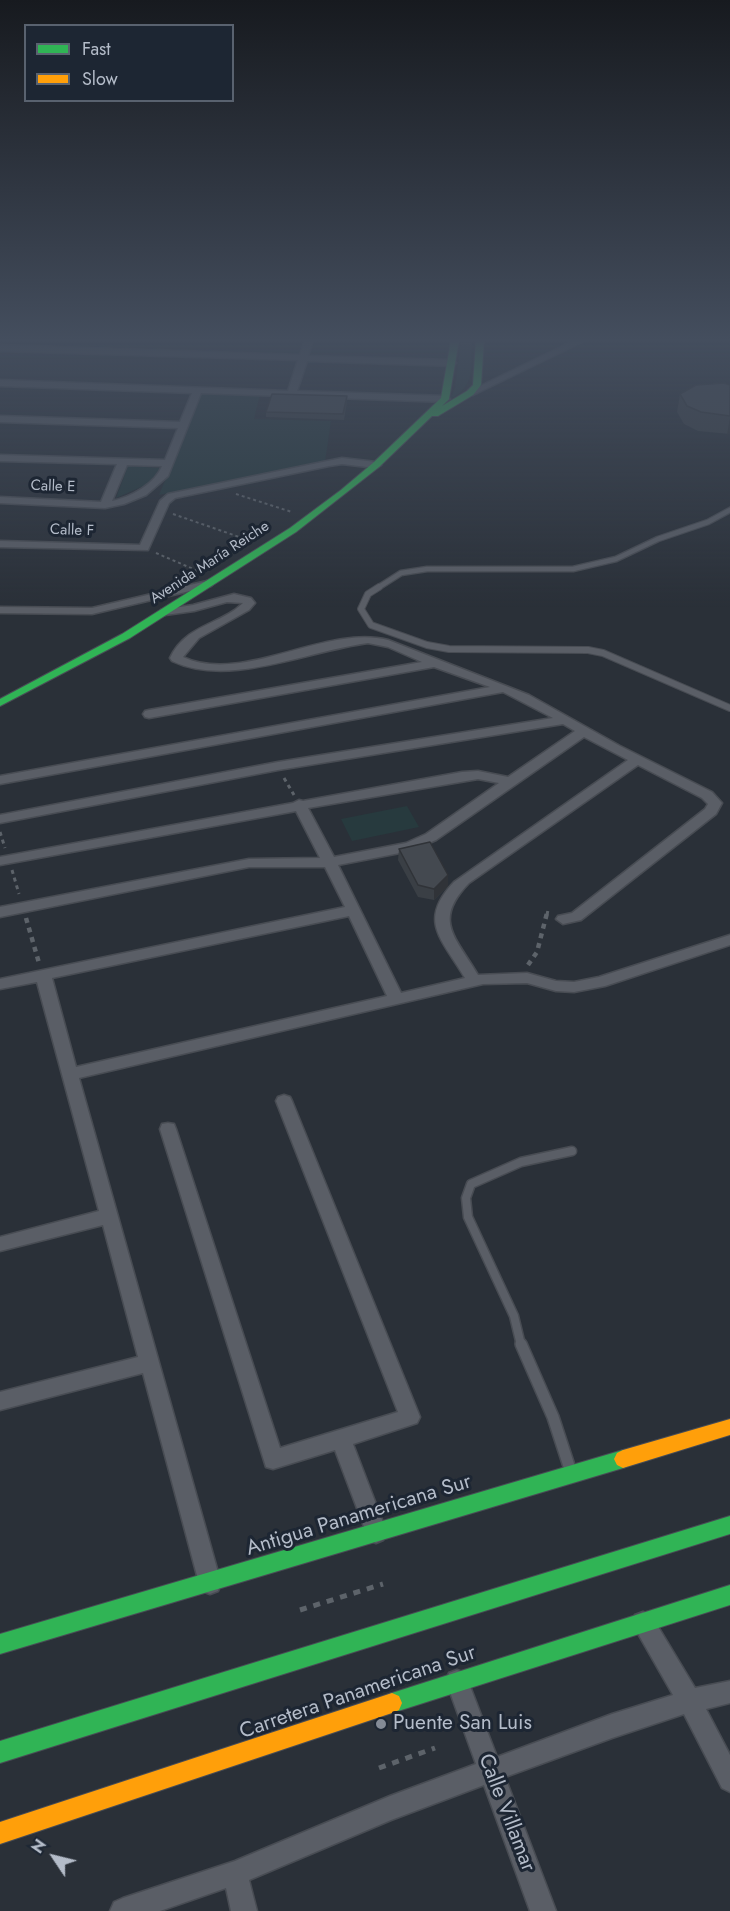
<!DOCTYPE html>
<meta charset="utf-8">
<style>
body{margin:0}
#map{position:relative;width:730px;height:1911px;overflow:hidden;background:#2a3038;font-family:Jost,sans-serif}
canvas{display:block}
.legend{position:absolute;left:24px;top:24px;width:210px;height:78px;box-sizing:border-box;background:#1d2633;border:2px solid #59626f;margin:0;padding:8px 10px;list-style:none;font-size:18px;color:#b4bcc9}
.legend li{display:flex;align-items:center;gap:12px;height:30px}
.legend b{width:30px;border:2px solid #59626f}
.north{position:absolute;left:24px;top:1827px;width:60px;height:60px;-webkit-text-stroke:4px #1d2633;paint-order:stroke;rotate:305deg;font-size:16px;font-weight:700;line-height:24px;text-align:center;color:#b4bcc9}
.north::after{content:'';display:block;margin:auto;width:21px;height:27px;background:#b4bcc9;clip-path:polygon(50% 0,100% 100%,50% 72%,0 100%)}
</style>
<div id="map">
<canvas width="730" height="1911"></canvas>
<ul class="legend">
<li><b style="height:8px;background:#30b455"></b>Fast</li>
<li><b style="height:8px;background:#ff9f0a"></b>Slow</li>
</ul>
<div class="north">N</div>
</div>
<script>
const c = document.querySelector('canvas').getContext('2d');
c.lineJoin = 'round';
function fillPath(path, color) { c.fillStyle = color; c.fill(path, 'evenodd'); }
function trace(path, color, width, dash) { c.strokeStyle = color; c.lineWidth = width; c.lineCap = dash ? 'butt' : 'round'; c.setLineDash(dash || []); c.stroke(path); }
function drawText(font, color, halo, rows, align = 'center') {
  c.font = font + ' Jost,sans-serif'; c.lineWidth = 6; c.setLineDash([]); c.textBaseline = 'middle'; c.strokeStyle = halo; c.fillStyle = color; for (const [text, x, y, turn = 0] of rows) {
    c.save(); c.translate(x, y); c.rotate((+turn || 0) * Math.PI / 180); c.textAlign = isNaN(turn) ? turn : align; if (halo) c.strokeText(text, 0, 0); c.fillText(text, 0, 0); c.restore();
  }
}
fillPath(new Path2D(`
 M461 340H472C471 365 476 387 450 399L455 388Z
 M202 392 260 395 254 419 331 421 325 462 159 495Z
 M128 466 160 468 150 483 116 498Z
 M407 806 419 827 352 841 341 819Z`), '#273a3e');
const laneFar3 = new Path2D(`
 M376 589 401 573 427 569H573L616 559 658 539 708 522 730 510`);
const laneFar2 = new Path2D(`
 M379 587 368 594 361 609 371 625 427 645 449 649 588 650 603 653 730 708`);
const laneFar1 = new Path2D(`
 M521 1345 514 1316 468 1217 466 1198 471 1184 521 1162 572 1151`);
const lane = new Path2D(`
 M521 1344 553 1417 570 1469`);
const street = new Path2D(`
 M305 340H313L308 356 452 360 456 363 452 366 307 361 297 391 445 396 450 399 445 402 201 393 168 476 146 495 124 504 105 508 0 503V497L101 502 117 464 0 461V455L165 460 178 428 0 422V416L180 422 192 393 0 386V380L288 391 298 360 0 351V345L300 355ZM127 465 162 466C155 484 131 497 112 501Z
 M575 340H586L473 395 466 393Z
 M342 458 376 462 381 465 376 468 342 464 329 466 175 498 169 503 148 550 0 547V541L140 545 160 501 168 494Z
 M207 581 213 584 211 586 92 614 0 613V607L92 608Z
 M234 594 251 598 255 603 249 610 199 638 183 657C243 685 325 624 388 640L529 695 620 746 712 792 722 803 716 814 581 920 563 924 556 919 558 916 572 913 705 809 708 804 702 798 638 765 469 883C432 921 456 937 478 975L527 973 556 981 574 982 599 977 730 935V945L605 986 574 992 556 991 527 983 483 984 79 1078 221 1583 218 1591 210 1594 202 1591 199 1583 143 1373 0 1410V1392L138 1357 103 1225 0 1251V1237L99 1211 37 982 0 989V979L345 907 325 867H249L0 917V907L249 859 320 858 296 811 0 865V857L293 803 299 800 303 801 462 772 478 771 508 777 575 731 563 724 278 770 0 823V815L278 762 553 718 503 692 0 784V776L490 687 434 667 149 718 145 717 143 714 145 711 149 710 422 662 388 647 368 643C307 651 229 688 172 661L170 658C186 624 221 625 243 603L227 602 194 611 165 615 161 614V610L193 605ZM584 737 628 760 454 882C417 921 442 939 465 978L401 993 338 865 410 851 436 840ZM478 779 499 783 426 834 406 843 334 857 308 808ZM349 916 387 996 76 1067 52 978Z
 M284 1095 290 1097 292 1101 420 1417 417 1423 353 1444 387 1533 383 1540 376 1543 369 1540 335 1450 273 1469 266 1467 160 1129 162 1124 168 1123 174 1124 176 1129 280 1448 398 1412 276 1101 278 1097Z
 M643 1612 651 1615 695 1688 730 1681V1703L706 1709 730 1755V1792L722 1788 684 1714 612 1738 505 1777 556 1911H530L484 1785 391 1820 249 1880 257 1911H231L226 1888 160 1911H110L114 1902 123 1898 235 1861 390 1796 476 1764 446 1681 449 1673 457 1670 465 1673 497 1757 612 1714 673 1695 632 1623 635 1615Z`);
const fast = new Path2D(`
 M451 340H459L449 399 442 406 467 391 473 385 476 340H484L481 385 473 395 438 416H432L379 467 296 532 130 638 0 706V699L122 634 290 528 341 490 373 463 441 398Z
 M623 1450 629 1453 632 1459 629 1465 623 1468 0 1654V1634Z
 M730 1516V1534L0 1763V1741Z
 M730 1585V1605L392 1713 385 1710 382 1703 385 1696 392 1693Z`);
const slow = new Path2D(`
 M730 1419V1435L623 1468 617 1465 614 1459 617 1453 623 1450Z
 M392 1693 399 1696 402 1703 399 1710 392 1713 0 1844V1822Z`);
trace(laneFar3, '#484c53', 7);
trace(laneFar2, '#484c53', 8);
trace(laneFar1, '#484c53', 11);
trace(lane, '#484c53', 14);
trace(street, '#484c53', 3);
trace(fast, '#484c55', 2);
trace(slow, '#484c55', 2);
trace(new Path2D(`
 M236 494 292 512
 M173 514 248 540
 M156 553 198 571`), '#5d636a', 2, [3, 3]);
trace(new Path2D(`
 M284 778 294 795
 M0 832 5 848
 M12 870 19 894
 M547 915 548 910`), '#5d636a', 3, [4, 4]);
trace(new Path2D(`
 M26 918 39 963
 M528 965 537 952 547 913`), '#5d636a', 4.5, [5, 5]);
trace(new Path2D(`
 M300 1610 383 1584
 M379 1768 435 1748`), '#5d636a', 5, [7, 7]);
trace(laneFar3, '#5a5e66', 4.5);
trace(laneFar2, '#5a5e66', 6);
trace(laneFar1, '#5a5e66', 8);
trace(lane, '#5a5e66', 11);
fillPath(street, '#5a5e66');
fillPath(fast, '#30b455');
fillPath(slow, '#ff9f0a');
fillPath(new Path2D(`
 M730 385V434L698 431 684 424 677 412 680 394Z
 M347 396V401L344 420 266 417V412Z
 M399 849 448 886 434 900 418 897 398 860Z`), '#3a3f45');
fillPath(new Path2D(`
 M730 417V434L727 435Z
 M448 875V886L434 900V889Z`), '#303338');
const building = new Path2D(`
 M724 383 730 385V416L701 412 687 406 680 394 696 385Z
 M272 394 347 396 343 414 266 412Z
 M430 842 448 875 434 889 418 885 399 849Z`);
fillPath(building, '#444950');
trace(building, '#303338', 1.5);
const sky = c.createLinearGradient(0, 0, 0, 608);
sky.addColorStop(0, '#171a1f');
sky.addColorStop(0.56, '#444e5e');
sky.addColorStop(1, '#444e5e00');
c.fillStyle = sky;
c.fillRect(0, 0, 730, 608);
for (const [x, y, r, color] of [
 [381,1724,6,"#848b96"]
]) { const dot = new Path2D(); dot.arc(x, y, r, 0, 2 * Math.PI); c.fillStyle = color; c.fill(dot); trace(dot, '#1d2633', 2); }
drawText('15px', '#b4bcc9', '#1d2633', [
 ["Calle E",53,487,2],
 ["Calle F",72,531,2],
 ["Avenida María Reiche",210,563,-33]
]);
drawText('21px', '#b4bcc9', '#1d2633', [
 ["Antigua Panamericana Sur",359,1516,-17],
 ["Carretera Panamericana Sur",358,1693,-19],
 ["Calle Villamar",506,1813,69]
]);
drawText('21px', '#b4bcc9', '#1d2633', [
 ["Puente San Luis",393,1724]
], 'left');
</script>
